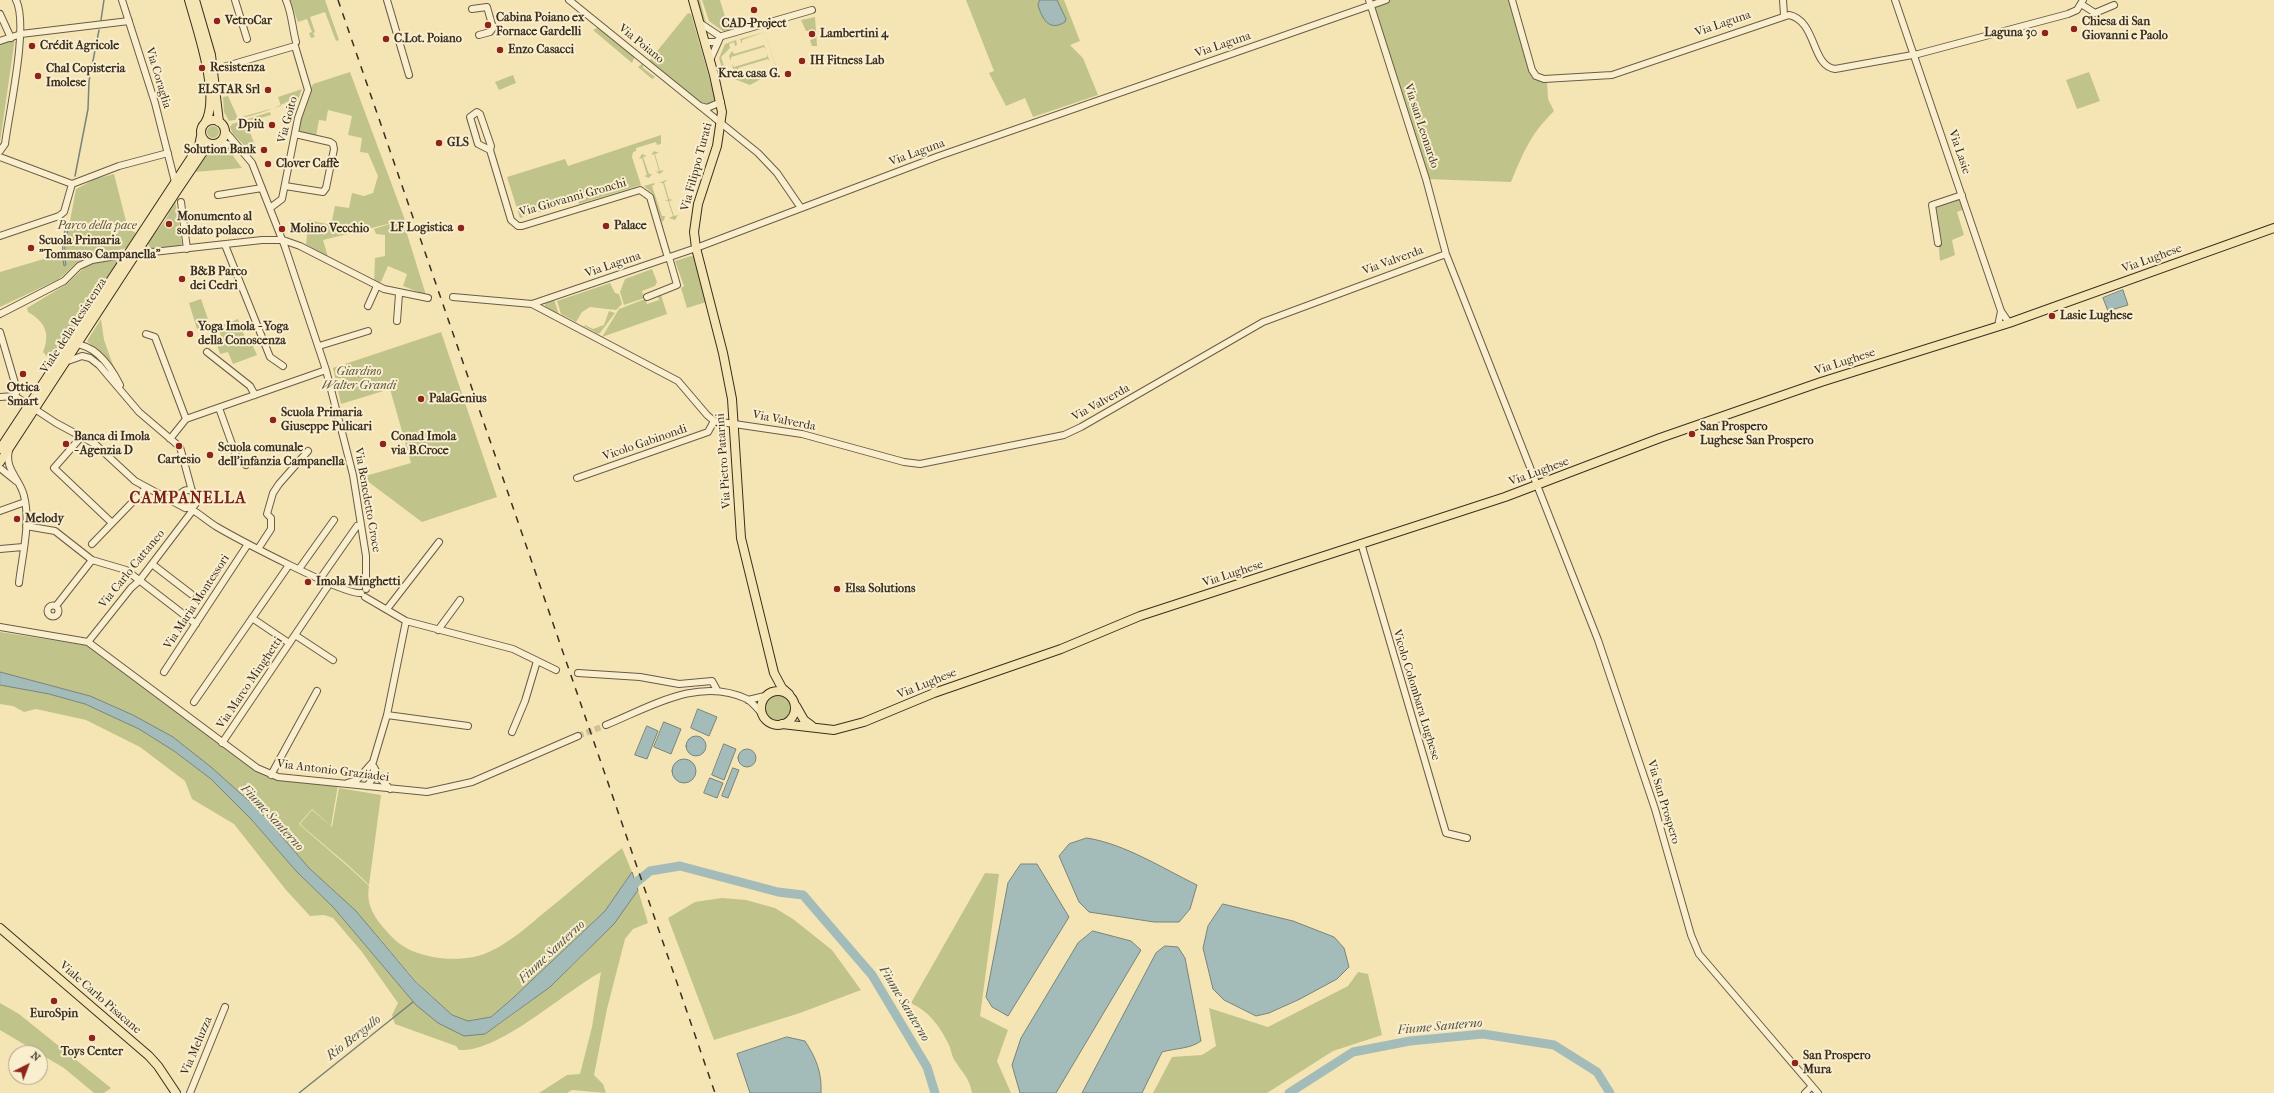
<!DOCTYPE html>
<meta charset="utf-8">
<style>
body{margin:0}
#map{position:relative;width:2274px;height:1093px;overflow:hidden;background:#f6e5b4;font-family:"IM FELL French Canon",serif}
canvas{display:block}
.north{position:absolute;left:8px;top:1045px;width:40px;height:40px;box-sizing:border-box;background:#f9eece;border:1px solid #ada188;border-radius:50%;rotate:42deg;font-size:11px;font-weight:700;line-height:16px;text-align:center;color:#3a2e20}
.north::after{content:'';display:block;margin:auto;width:14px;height:18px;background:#8f2418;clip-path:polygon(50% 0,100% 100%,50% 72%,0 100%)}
</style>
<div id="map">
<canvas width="2274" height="1093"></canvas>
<div class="north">N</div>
</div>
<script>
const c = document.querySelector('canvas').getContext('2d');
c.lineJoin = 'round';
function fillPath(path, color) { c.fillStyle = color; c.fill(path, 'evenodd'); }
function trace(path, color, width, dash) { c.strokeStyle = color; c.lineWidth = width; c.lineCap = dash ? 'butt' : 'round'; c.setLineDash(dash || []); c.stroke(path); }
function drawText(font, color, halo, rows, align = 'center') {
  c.font = font + ' "IM FELL French Canon",serif'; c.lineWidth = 4; c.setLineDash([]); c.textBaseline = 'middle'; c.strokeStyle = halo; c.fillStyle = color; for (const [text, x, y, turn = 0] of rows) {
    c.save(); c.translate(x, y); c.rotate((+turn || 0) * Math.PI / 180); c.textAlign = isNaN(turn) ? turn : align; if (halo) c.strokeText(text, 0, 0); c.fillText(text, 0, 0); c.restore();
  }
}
fillPath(new Path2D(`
 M290 0H325L339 40 336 41 325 12 310 17 315 32 313 33 315 37 311 38 309 33 312 32 307 19 298 22Z
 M697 0H700L706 23 720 33 704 23Z
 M702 0H720L728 27H731L732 30 724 32 709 21Z
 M966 0H1064L1080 41 1070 45 1083 58 1098 95 1033 117 1025 98 1006 106 989 73 994 71Z
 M1387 0H1511L1530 71 1547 80 1548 99 1554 111C1530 135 1524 151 1511 182L1425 179 1372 5Z
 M688 13 691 14 715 98 712 104 708 106 702 104 649 61Z
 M815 17 817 46H812L810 40 816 38 813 30 806 31 801 20Z
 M599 27 635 56 632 63 593 30Z
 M765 32 742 40V44L740 39 765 32 777 70 750 85 724 75 719 58 725 44 736 40 737 45 735 46 734 42 729 44 730 48 721 57 726 72 729 71 737 77 740 76 742 79 776 68Z
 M15 38 0 142V44Z
 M763 42 766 50 764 47 731 57V61L729 56 732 51 734 54 764 45Z
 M767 54 770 62 768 59 738 68 739 72 733 69 732 64 734 67 767 57Z
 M643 63V68L655 77 652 79 638 67Z
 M350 72 405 220 403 221 426 295 403 286 407 274 388 266 381 282 374 284 375 258 385 256V235L376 234 374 229 396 222 323 240 328 257 306 244 309 220 331 225 335 206 349 208 352 193 364 196 373 193 378 176 368 153 360 152 362 138 348 135 352 116 328 110 326 121 319 120 316 136 299 131 302 113 313 84Z
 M2089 72 2100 101 2077 109 2066 80Z
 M513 75 516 83 499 90 495 82Z
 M302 89 297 102 289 101C270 111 249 117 229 121L224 112 223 97 228 96 238 118 281 106 278 97Z
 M270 112 271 115 246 122 256 148 249 150 233 134 230 127 232 124Z
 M207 132a6 6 0 1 1 12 0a6 6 0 1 1-12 0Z
 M661 135V144L657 145 656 142 636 148V151L633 152 632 157 641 185 579 204 578 200 520 218 507 177 565 159 568 166Z
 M227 147 238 153 233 156 242 168 194 172 209 153Z
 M654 151 659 153 655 154 660 171 664 170 660 174 656 172 659 171 654 154 651 155Z
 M642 154 647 156 643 157 649 174H652L649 178 644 176 647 175 642 158 639 159Z
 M114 174 128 229 136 233 127 248 91 256 77 262 59 279 0 307V272L64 253 76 189 95 179Z
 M666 180 667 181 664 182 669 199 673 200 669 201 674 216 678 215 675 220 669 218 673 216 668 201H664L668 200 663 183H659Z
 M654 183 655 184 652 186 662 216H665L664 220 662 222 653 194 644 186Z
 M1959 199 1960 203 1963 202 1965 209 1957 212 1964 235 1952 240 1955 255 1940 261 1935 206Z
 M175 200 182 244 177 247 149 249 148 242 166 219Z
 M691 256 695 257 706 302 687 308 681 288 684 286 675 261Z
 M116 260 118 261 52 362 43 352C51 333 44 321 28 312L27 308 67 284 85 267 95 263Z
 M652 269 657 282 655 286 642 291 644 298 624 305 620 292 625 279Z
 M610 283 615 293 619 294 622 304 616 310 590 307 582 312 576 322 561 314 557 301Z
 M661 295 667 314 602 337 619 309 645 299 647 304 659 300 658 296Z
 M201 299 210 325 197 329 189 303Z
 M554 299 559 315 545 306V303Z
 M609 311 615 313 600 333 598 334 584 326 585 325 593 329 604 325Z
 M101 319 104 340 114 368 87 341Z
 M238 319 248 345 252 344 257 355 233 364 228 352 220 354 216 342 222 339 218 327Z
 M441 332 497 497 422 522 362 477 411 463 390 389 341 404 333 368Z
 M21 382 34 390 31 394 22 390Z
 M0 632 90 646 267 776 278 779 338 785 331 826 312 809 299 824C322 845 347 864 369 886 365 909 379 923 393 938 414 960 464 965 491 951 508 943 525 929 540 916 568 894 594 870 622 848L632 872 605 911 513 998 491 1017 468 1021 452 1015 416 981 356 911 309 868 259 810 211 767 173 737 133 715 90 696 0 672Z
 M0 685 49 694 85 704 139 729 174 751 211 779 251 819 296 871 333 907 416 1005 485 1034C545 994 596 949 638 890L648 923 633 929 625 939 607 1009 594 1075 603 1084 606 1093 572 1090 567 1093H539L567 1075 580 1074 592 1027 601 972C564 992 499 1053 459 1050L456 1046 395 1024 392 1015 398 1003 362 952 333 918 324 915 310 916 286 890 234 824 192 799 185 781 140 747 86 720 36 709 24 712 13 706 0 704Z
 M764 708a14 14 0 1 1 28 0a14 14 0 1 1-28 0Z
 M339 788 381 795 369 885C348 863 323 845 300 824L312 810 332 827Z
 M985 873 999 874 980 1016 1008 1030 997 1061 1011 1093H972C970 1079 962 1072 955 1061 951 1055 951 1048 948 1043 939 1025 929 1012 911 1003Z
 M722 898 746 900 775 908 793 919 832 950 861 990 800 1013 714 1040 668 918 695 902Z
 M1358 972 1368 974 1382 1035 1333 1051 1267 1093H1153L1172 1057 1202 1055 1216 1046 1209 1008 1268 1027 1348 986Z
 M0 1003 19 1014 111 1088 104 1093H94L64 1068 0 1030Z`), '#c0c38a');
const water = new Path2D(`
 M1040 0H1057L1066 19 1065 22C1049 32 1042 19 1038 5Z
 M66 222 69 223 64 253 66 265 64 266 62 253Z
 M2123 290 2128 305 2108 311 2103 298Z
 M0 672 90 696 133 715 173 737 211 767 259 810 309 868 356 911 415 981 452 1015 468 1021 491 1017 513 998 605 911 632 872 638 890 614 924 550 987 485 1034 464 1036 438 1023 416 1005 333 907 296 871 251 819 211 779 174 751 139 729 85 704 49 694 0 685Z
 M698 709 717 717 709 736 691 728Z
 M664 722 681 729 671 754 654 747Z
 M647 726 658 731 647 759 635 755Z
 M686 746a10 10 0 1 1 20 0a10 10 0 1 1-20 0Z
 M724 744 736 749 724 780 712 775Z
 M738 758a9 9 0 1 1 18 0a9 9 0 1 1-18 0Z
 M672 771a12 12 0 1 1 24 0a12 12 0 1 1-24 0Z
 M733 768 739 770 728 798 722 796Z
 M710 778 723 783 717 798 704 793Z
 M1087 838C1125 844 1162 868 1197 885L1190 909 1179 922H1154L1089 912 1079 902 1059 856 1069 844Z
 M1021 864H1037L1069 917 1008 1016 992 1007 986 997 1008 883Z
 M1223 904 1293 921 1334 937 1344 948 1349 967 1337 979 1300 999 1269 1013 1256 1016 1224 1000 1213 989 1203 948 1208 926Z
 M1093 931 1131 941 1141 950 1056 1093H1020L1012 1065 1021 1038 1078 943Z
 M1165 946 1178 947 1185 958 1201 1041C1190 1049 1176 1048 1162 1052L1142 1093H1082L1156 953Z
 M787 1037 805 1041C816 1058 822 1072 821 1093H750L737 1054Z`);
fillPath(water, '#a3bcb9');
trace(water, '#79837c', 1);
trace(new Path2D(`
 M101 20 104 0
 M75 176 88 109 89 81 99 30
 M299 1093 413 1002`), '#79837c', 1.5);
trace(new Path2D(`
 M627 890 650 871 680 866 778 892 803 895 872 975 927 1067 935 1093
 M1289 1093 1353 1052 1410 1041 1483 1034 1554 1045 1597 1072 1610 1093`), '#a3bcb9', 9);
trace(new Path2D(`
 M578 736 606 725`), '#d0c096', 6, [6, 3]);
const minor = new Path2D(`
 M122 0 155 103 175 182
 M235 0 247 39
 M286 0C292 14 292 27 296 42
 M387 0 409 75
 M569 0 758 153 777 173 801 208
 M1369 0 1426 179 1446 254 1598 640 1655 809 1691 935 1699 954 1818 1093
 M1512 0 1532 70 1536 76 1544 79 1612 75 1789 15C1817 21 1811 66 1835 69L1918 54 2068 14 2077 10 2083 0
 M1783 0 1784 15
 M1895 0 2001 311 2009 323
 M2081 4 2095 13 2114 5
 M472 9 487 7 493 28 490 32 479 35
 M0 14 11 38
 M700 23 718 35
 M0 41 21 34 129 21
 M706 42H716L722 36 812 10
 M710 60 719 40
 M213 70 295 46 308 90 298 118 282 199 270 208
 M700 106 707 108 721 102
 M225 131 252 163 285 247 326 370 353 475 366 556V589
 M219 143H224L236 147
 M490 150 478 144 470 117 477 112 480 114 491 146 490 150 511 220 518 226H522L640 190 650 197 668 258
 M0 151 5 144C9 112 29 25 16 0
 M0 157 72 184
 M72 184 119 166 168 153
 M285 186 323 192 326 188 334 149 333 144 330 142 295 134
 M218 195 262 188
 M181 202 187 249
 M0 236 59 216 64 212 72 184
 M1938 243 1932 205 1962 195
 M225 245 270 357 283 366
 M140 247 146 251 153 252 262 240H283L300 246 384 289 428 298
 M453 297 532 304 696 248 939 156 1386 0
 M647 297 677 285 669 257
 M532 304 678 381 707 415 714 421 802 434 904 462 920 464 1064 435 1081 427 1263 322 1446 254
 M368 306 377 286
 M0 314 64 281 79 266 92 260 122 255 127 257
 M397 321 399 294
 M1998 326 2001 311
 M0 332 17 390 15 396
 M146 334 155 337 186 419
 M74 344C96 345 111 367 120 385
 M319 346 368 331
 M207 352 250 386 255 395
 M65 362 82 356 90 358 99 365 139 412 180 447 192 491
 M0 397 15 396 56 423 95 444 135 481 185 508
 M219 408 237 458 246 465
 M82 436 54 468 111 522
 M170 439 186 419 326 370
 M9 451C4 469 21 480 24 496 31 523 22 556 19 583
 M0 468 16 481
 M577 478 708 432 714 421
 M179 499a9 9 0 1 1 18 0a9 9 0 1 1-18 0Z
 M189 508C199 513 207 521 217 527 236 538 345 596 361 593
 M0 511 25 502
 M26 526 55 531 92 560 126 570 196 624
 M1361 543 1446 833 1467 838
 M92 544 146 488
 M0 549 23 547
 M258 549 271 529V518L267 514 273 493 279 484 308 451
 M152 564 191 594
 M299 569 334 520
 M320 579 357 526
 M365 597 406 621 513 649 556 670
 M47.5 611a5.5 5.5 0 1 1 11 0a5.5 5.5 0 1 1-11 0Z
 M56 606 92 560
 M387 609 439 542
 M252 618 289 643
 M0 627 88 642 257 768 278 777 427 792 472 782 578 736
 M438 630 460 600
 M295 635 333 660
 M88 642 131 588 139 581 193 510
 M164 672 248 544
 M578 673 640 677 679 684 712 681 717 690
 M748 700 765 696
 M194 702 289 565
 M387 715 468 726
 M606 725C650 707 699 676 747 699 753 703 758 709 762 714
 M512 732 525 701 537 661
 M222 743 330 583
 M374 767 379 777 390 789
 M271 775 317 691
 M347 783 357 780 373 762 387 715 406 621
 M367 786 373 778 374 768
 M190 1093 225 1007
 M1805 1093 1812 1086`);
const major = new Path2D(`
 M189 0C197 29 221 97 205 123
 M195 0 211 55 219 122
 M693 0 714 75 722 112 717 146 698 204 694 232 696 248 723 353 732 399 741 538 774 673 782 688 789 694
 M201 132a12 12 0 1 1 24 0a12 12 0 1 1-24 0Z
 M0 449 199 146 201 136
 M0 462 178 189 203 152 211 144
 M761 708a17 17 0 1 1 34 0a17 17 0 1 1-34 0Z
 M796 706 804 720 812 726
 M782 724 834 730 864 722 934 693 1061 649 1140 616 1505 497 1660 438 1821 382 2009 323 2274 228
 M0 928 149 1056 158 1066 176 1093`);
trace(minor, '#695c45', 8);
trace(major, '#3a2e20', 10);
trace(minor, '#f9eece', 6);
trace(major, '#f6e5b4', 8);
trace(new Path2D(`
 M338 0 715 1093`), '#3a2e20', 1.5, [7, 7]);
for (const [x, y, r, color] of [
 [754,10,4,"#8f2418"],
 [217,21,4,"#8f2418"],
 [488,25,4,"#8f2418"],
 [2074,29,4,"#8f2418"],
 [2045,33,4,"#8f2418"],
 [812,34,4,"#8f2418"],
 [386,39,4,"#8f2418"],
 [32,46,4,"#8f2418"],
 [500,50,4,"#8f2418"],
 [802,61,4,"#8f2418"],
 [202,68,4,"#8f2418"],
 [788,74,4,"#8f2418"],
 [38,76,4,"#8f2418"],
 [268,90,4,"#8f2418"],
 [272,125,4,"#8f2418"],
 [439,143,4,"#8f2418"],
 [264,150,4,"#8f2418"],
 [268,164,4,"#8f2418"],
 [169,224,4,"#8f2418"],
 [606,226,4,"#8f2418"],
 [461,228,4,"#8f2418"],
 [282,229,4,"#8f2418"],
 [31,248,4,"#8f2418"],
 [182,279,4,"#8f2418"],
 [2052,316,4,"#8f2418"],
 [190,334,4,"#8f2418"],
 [23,374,4,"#8f2418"],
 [421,399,4,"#8f2418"],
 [273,420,4,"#8f2418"],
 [1692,434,4,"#8f2418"],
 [66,444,4,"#8f2418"],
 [383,444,4,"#8f2418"],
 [179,446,4,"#8f2418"],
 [210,455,4,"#8f2418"],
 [17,519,4,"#8f2418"],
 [308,582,4,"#8f2418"],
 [837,589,4,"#8f2418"],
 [54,1001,4,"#8f2418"],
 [92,1038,4,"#8f2418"],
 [1795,1063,4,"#8f2418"]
]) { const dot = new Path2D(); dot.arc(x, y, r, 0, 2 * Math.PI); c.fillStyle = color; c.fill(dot); trace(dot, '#f9eece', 1.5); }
drawText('bold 12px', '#3a2e20', '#f9eece', [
 ["Cabina Poiano ex",496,18],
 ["Fornace Gardelli",496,32],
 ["VetroCar",225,21],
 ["Chiesa di San",2082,22],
 ["Giovanni e Paolo",2082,36],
 ["CAD-Project",754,24,"center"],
 ["Laguna 30",2037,33,"right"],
 ["Lambertini 4",820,34],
 ["C.Lot. Poiano",394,39],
 ["Crédit Agricole",40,46],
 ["Enzo Casacci",508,50],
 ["IH Fitness Lab",810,61],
 ["Resistenza",210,68],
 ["Chal Copisteria",46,69],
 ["Imolese",46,83],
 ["Krea casa G.",780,74,"right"],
 ["ELSTAR Srl",260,90,"right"],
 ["Dpiù",264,125,"right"],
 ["GLS",447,143],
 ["Solution Bank",256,150,"right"],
 ["Clover Caffè",276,164],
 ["Monumento al",177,217],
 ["soldato polacco",177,231],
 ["Palace",614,226],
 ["LF Logistica",453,228,"right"],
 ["Molino Vecchio",290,229],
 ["Scuola Primaria",39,241],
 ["\"Tommaso Campanella\"",39,255],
 ["B&B Parco",190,272],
 ["dei Cedri",190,286],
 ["Lasie Lughese",2060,316],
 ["Yoga Imola - Yoga",198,327],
 ["della Conoscenza",198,341],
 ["Ottica",23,388,"center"],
 ["Smart",23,402,"center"],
 ["PalaGenius",429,399],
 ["Scuola Primaria",281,413],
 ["Giuseppe Pulicari",281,427],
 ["San Prospero",1700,427],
 ["Lughese San Prospero",1700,441],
 ["Banca di Imola",74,437],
 ["- Agenzia D",74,451],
 ["Conad Imola",391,437],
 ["via B.Croce",391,451],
 ["Scuola comunale",218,448],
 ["dell'infanzia Campanella",218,462],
 ["Cartesio",179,460,"center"],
 ["Melody",25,519],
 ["Imola Minghetti",316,582],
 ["Elsa Solutions",845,589],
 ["EuroSpin",54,1014,"center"],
 ["Toys Center",92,1052,"center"],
 ["San Prospero",1803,1056],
 ["Mura",1803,1070]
], 'left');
drawText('12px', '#3a2e20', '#f9eece', [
 ["Via Laguna",1723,24,-19],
 ["Via Poiano",641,44,39],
 ["Via Laguna",1223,45,-19],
 ["Via Coraglia",158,78,73],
 ["Via Goito",288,120,-75],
 ["Via san Leonardo",1421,126,72],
 ["Via Lasie",1959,152,71],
 ["Via Laguna",917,153,-20],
 ["Via Filippo Turati",697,167,-75],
 ["Via Giovanni Gronchi",573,198,-16],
 ["Via Lughese",2152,259,-20],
 ["Via Valverda",1393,261,-20],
 ["Via Laguna",613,265,-19],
 ["Viale della Resistenza",74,326,-57],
 ["Via Lughese",1845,362,-18],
 ["Via Valverda",1101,403,-29],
 ["Via Valverda",784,421,11],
 ["Vicolo Gabinondi",645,443,-19],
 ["Via Pietro Patarini",724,461,-94],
 ["Via Lughese",1539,472,-20],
 ["Via Benedetto Croce",367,500,80],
 ["Via Carlo Cattaneo",132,569,-51],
 ["Via Lughese",1233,574,-18],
 ["Via Maria Montessori",197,602,-57],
 ["Via Marco Minghetti",250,683,-56],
 ["Via Lughese",927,684,-22],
 ["Vicolo Colombara Lughese",1416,695,73],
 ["Via Antonio Graziadei",333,771,7],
 ["Via San Prospero",1663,802,73],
 ["Viale Carlo Pisacane",100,998,41],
 ["Via Meluzza",197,1046,-67]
]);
drawText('italic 12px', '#5c533a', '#f9eece', [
 ["Parco della pace",97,226],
 ["Giardino",359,372],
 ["Walter Grandi",359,386]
]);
drawText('italic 13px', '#545246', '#f9eece', [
 ["Fiume Santerno",272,818,47],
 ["Fiume Santerno",552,952,-43],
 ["Fiume Santerno",904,1004,59],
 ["Fiume Santerno",1440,1027,-5],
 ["Rio Bergullo",354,1038,-38]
]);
c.letterSpacing = '1px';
drawText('bold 16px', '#7a1f14', '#f9eece', [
 ["CAMPANELLA",188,499]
]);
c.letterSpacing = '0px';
</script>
